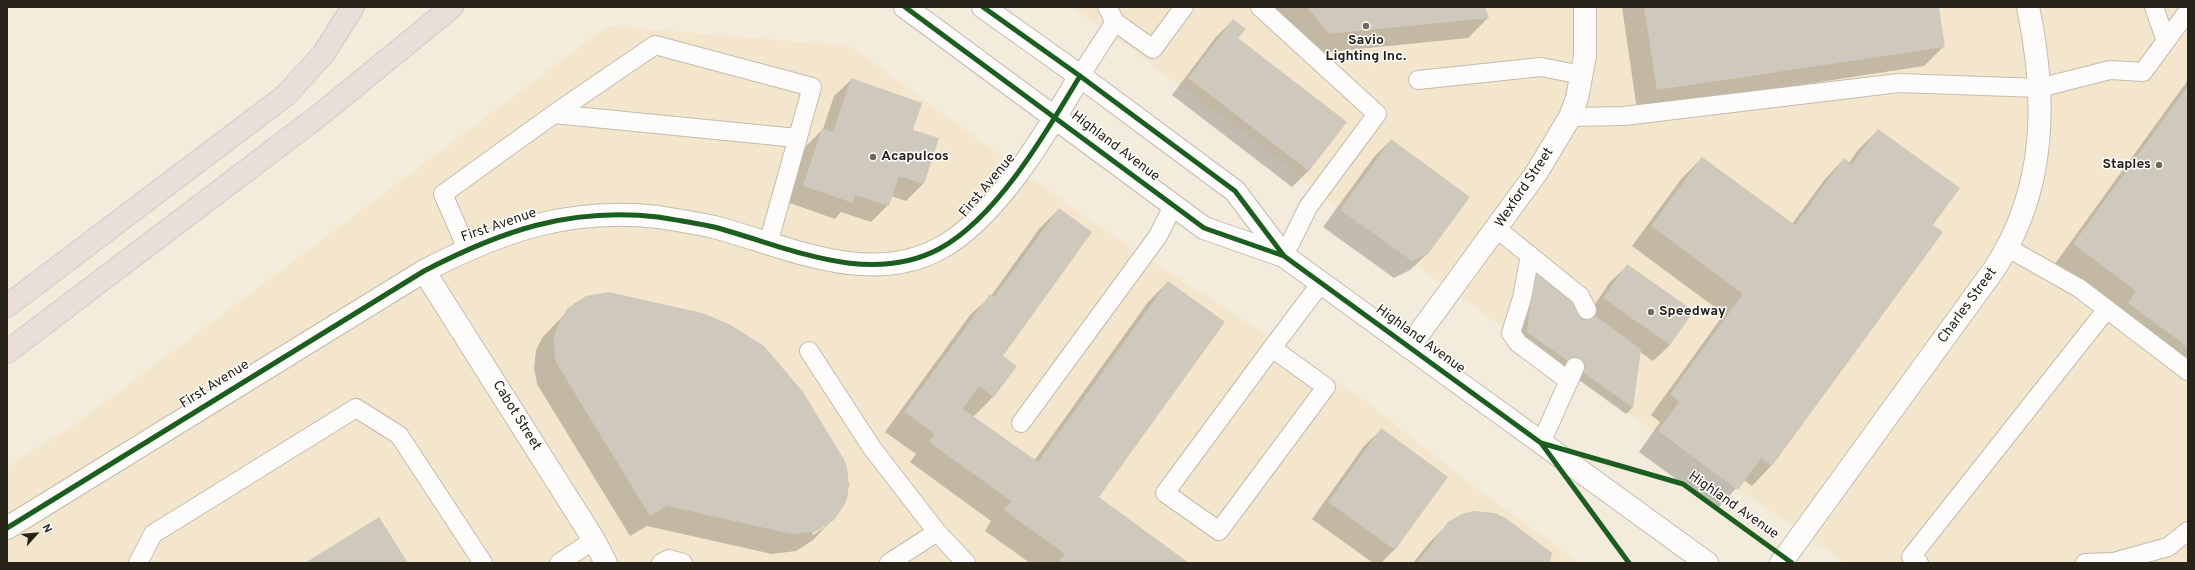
<!DOCTYPE html>
<style>
body{margin:0}
#map{position:relative;width:2195px;height:570px;overflow:hidden;background:#f3ecdc;font-family:Overpass,sans-serif}
canvas{display:block}
.frame{position:absolute;inset:0;border:8px solid #282318;pointer-events:none}
.north{position:absolute;left:16px;top:514px;width:40px;height:40px;-webkit-text-stroke:3px #fefefe;paint-order:stroke;rotate:63deg;font-size:11px;font-weight:700;line-height:16px;text-align:center;color:#282318}
.north::after{content:'';display:block;margin:auto;width:14px;height:18px;background:#282318;clip-path:polygon(50% 0,100% 100%,50% 72%,0 100%)}
</style>
<div id="map">
<canvas width="2195" height="570"></canvas>
<div class="frame"></div>
<div class="north">N</div>
</div>
<script>
const c = document.querySelector('canvas').getContext('2d');
c.lineJoin = 'round';
function fillPath(path, color) { c.fillStyle = color; c.fill(path, 'evenodd'); }
function trace(path, color, width, dash) { c.strokeStyle = color; c.lineWidth = width; c.lineCap = dash ? 'butt' : 'round'; c.setLineDash(dash || []); c.stroke(path); }
function drawText(font, color, halo, rows, align = 'center') {
  c.font = font + ' Overpass,sans-serif'; c.lineWidth = 3; c.setLineDash([]); c.textBaseline = 'middle'; c.strokeStyle = halo; c.fillStyle = color; for (const [text, x, y, turn = 0] of rows) {
    c.save(); c.translate(x, y); c.rotate((+turn || 0) * Math.PI / 180); c.textAlign = isNaN(turn) ? turn : align; if (halo) c.strokeText(text, 0, 0); c.fillText(text, 0, 0); c.restore();
  }
}
fillPath(new Path2D(`
 M1073 7H2188V563H1846L1497 323 1380 239 1340 210 1267 150Z
 M608 26 850 46 1078 212 1366 401 1469 483 1580 563H7V467L77 423Z`), '#f3e6cc');
fillPath(new Path2D(`
 M1271 7H1488L1485 8 1488 18 1468 38 1309 54Z
 M1622 7H1938L1944 46 1924 66 1637 110Z
 M1233 20 1237 38 1346 122 1308 171 1292 187 1172 95 1216 37Z
 M851 80 912 131 938 139 923 184 906 201 891 196 888 205 871 222 841 212 835 219 787 202 806 146 823 129 834 96Z
 M2188 80V362L2176 372 2109 323 2117 311 2054 265Z
 M1878 130 1932 226 1942 233 1771 466 1752 486 1744 480 1717 509 1639 452 1660 422 1651 415 1724 314 1632 246 1682 178 1702 158 1792 224 1825 179 1844 159 1849 163 1858 150Z
 M1391 140 1428 253 1410 270 1394 278 1323 227 1374 157Z
 M1059 209 1001 357 994 396 973 417 1034 461 1148 302 1168 282 1098 498 1188 563H1030L985 531 991 521 910 462 916 454 885 432 970 315 991 296 1039 229Z
 M1627 266 1670 345 1653 361 1640 352 1632 408 1626 414 1521 338 1527 279 1589 313 1610 282Z
 M586 297 844 461 849 485 844 504 833 519 813 540 796 551 772 554 647 526 630 536 537 384 534 368 536 350 542 338 575 303ZM825 525V527L813 535 812 533Z
 M1381 430 1394 550 1381 563H1373L1312 519 1364 446Z
 M1449 523 1549 563H1413L1429 543Z`), '#0003');
fillPath(new Path2D(`
 M1307 7H1485L1489 18 1329 34Z
 M1644 7H1939L1945 47 1657 90Z
 M1233 19 1246 29 1238 38 1347 122 1309 171 1188 78Z
 M851 78 922 103 913 130 939 138 924 184 899 176 889 206 855 195 853 203 803 186 822 128 833 132Z
 M2188 86V347L2128 303 2136 291 2073 244Z
 M1878 129 1960 188 1933 225 1943 232 1772 466 1761 458 1738 490 1658 431 1679 402 1670 394 1743 294 1651 226 1702 157 1795 225 1844 158 1852 164Z
 M1391 139 1470 197 1428 254 1412 261 1340 210Z
 M1059 208 1092 232 1003 356 1017 366 994 397 979 386 963 409 1038 462 1168 281 1225 322 1099 497 1189 563H1059L1065 554 1004 510 1011 501 929 442 935 434 904 412 990 294 994 297Z
 M1627 264 1694 311 1670 345 1603 298Z
 M1533 271 1641 349 1633 408 1527 332Z
 M609 292 702 313 729 324 764 346 803 392 845 461 848 473V495L845 504 834 520 817 531 792 534 667 506 650 516 557 364 555 358 554 338 556 329 567 309 586 296Z
 M1381 428 1448 477 1395 550 1328 502Z
 M1473 511 1495 513 1507 519 1552 553 1550 563H1417L1448 522 1462 514Z
 M379 517 408 563H305Z`), '#cfc9bd');
const lane = new Path2D(`
 M1107 7 1115 22 1153 49 1184 7
 M1260 7 1377 114 1308 207 1284 256
 M2154 7 2166 41
 M1080 76 1115 22
 M1418 80 1541 67 1582 75
 M554 114 797 138
 M1570 117 1624 116 1899 83 2039 88 2110 70 2143 72 2188 11
 M1497 229 1580 296 1587 310
 M2008 248 2079 288 2188 371
 M467 249 443 194 554 114 655 45 812 87 768 244
 M1530 255 1522 298 1511 333 1518 343 1569 381
 M1272 348 1326 387 1219 531 1165 493 1272 348 1321 283
 M809 351 872 448 937 532 966 563
 M1021 423 1158 236 1173 206
 M1541 443 1575 367
 M138 563 153 534 356 408 399 435 483 563
 M559 563 594 540
 M661 563 669 559 683 563
 M889 563 937 532
 M1919 563 1911 557 2107 309
 M2085 563 2114 562 2168 547 2188 531`);
const street = new Path2D(`
 M424 271 594 540 606 563
 M1409 347 1537 172 1570 117 1577 98 1585 56V7
 M7 528 424 271C501 231 569 207 658 217 677 220 696 223 714 227 786 246 867 287 939 249 997 218 1047 131 1080 76
 M1781 563 1995 268C2047 188 2047 98 2028 7`);
const secondary = new Path2D(`
 M905 7 1204 228 1284 256 1707 563
 M983 7 1080 76 1235 191 1284 256`);
const highway = new Path2D(`
 M7 306 286 95 324 53 353 7
 M7 352 321 114 452 7`);
trace(lane, '#c2bcb0', 20);
trace(street, '#c2bcb0', 24);
trace(secondary, '#c2bcb0', 24);
trace(highway, '#d0ccc4', 24);
trace(lane, '#fdfcfa', 18);
trace(street, '#fdfcfa', 22);
trace(secondary, '#fdfcfa', 22);
trace(highway, '#e9deda', 22);
trace(new Path2D(`
 M905 7 1204 228 1284 256 1541 443 1629 563
 M983 7 1080 76 1235 191 1284 256
 M1541 443 1683 484 1792 563
 M7 528 424 271C501 231 569 207 658 217 677 220 696 223 714 227 786 246 867 287 939 249 997 218 1047 131 1080 76`), '#1b5e20', 5);
for (const [x, y, r, color] of [
 [1366,26,4,"#6f695d"],
 [873,157,4,"#6f695d"],
 [2159,165,4,"#6f695d"],
 [1651,312,4,"#6f695d"]
]) { const dot = new Path2D(); dot.arc(x, y, r, 0, 2 * Math.PI); c.fillStyle = color; c.fill(dot); trace(dot, '#fefefe', 1.5); }
drawText('bold 14px', '#282318', '#fefefe', [
 ["Savio",1366,41,"center"],
 ["Lighting Inc.",1366,57,"center"],
 ["Acapulcos",881,157],
 ["Staples",2151,165,"right"],
 ["Speedway",1659,312]
], 'left');
drawText('14px', '#282318', '#fefefe', [
 ["Highland Avenue",1115,147,37],
 ["First Avenue",988,186,-50],
 ["Wexford Street",1525,188,-56],
 ["First Avenue",499,226,-19],
 ["Charles Street",1968,306,-54],
 ["Highland Avenue",1420,340,36],
 ["First Avenue",215,385,-32],
 ["Cabot Street",516,416,58],
 ["Highland Avenue",1733,506,35]
]);
</script>
